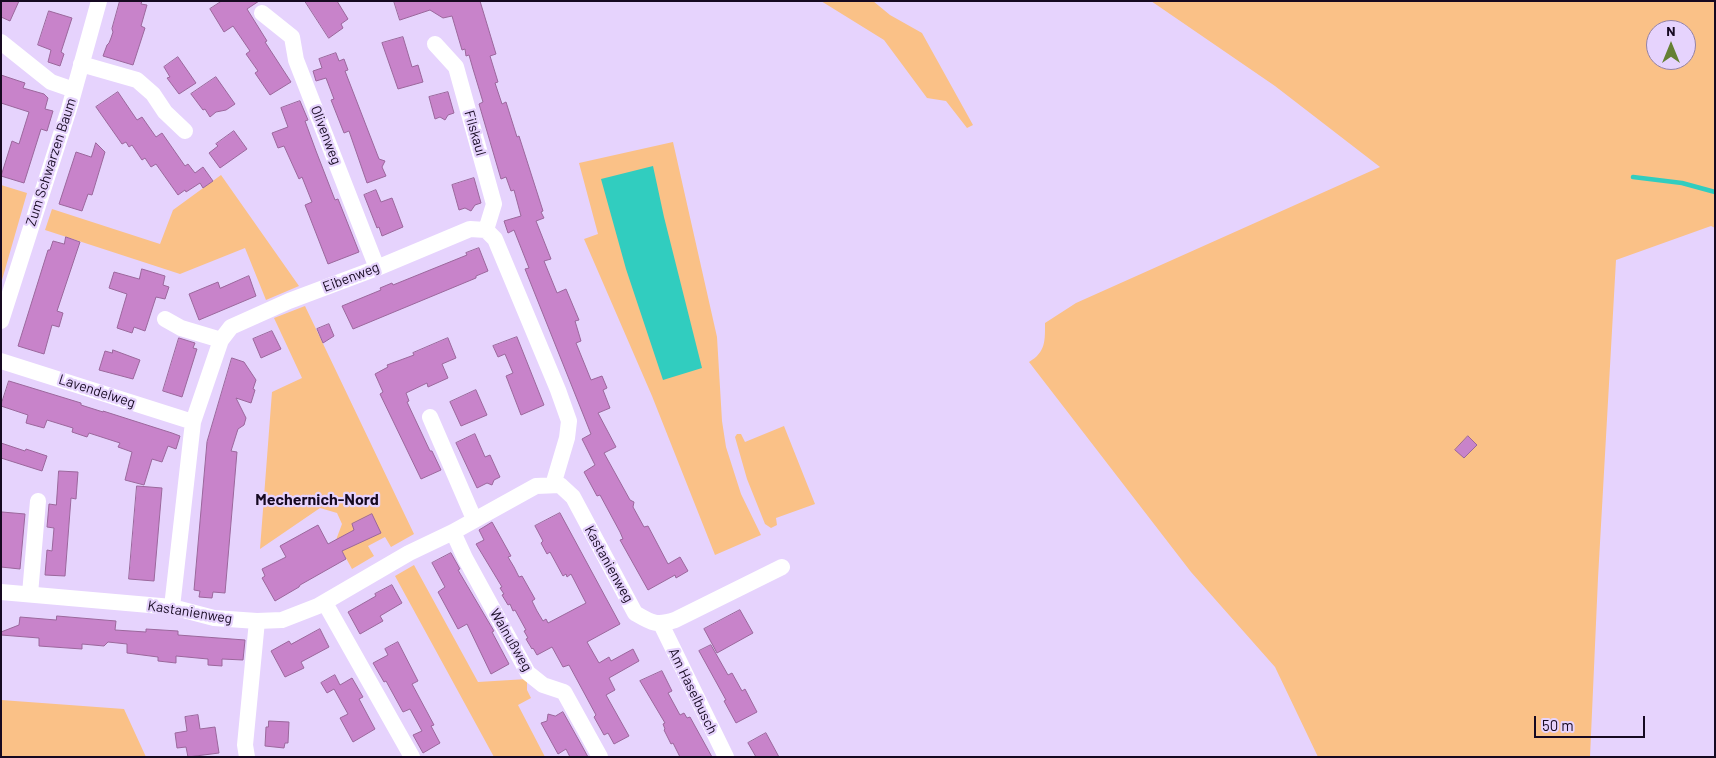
<!DOCTYPE html>
<meta charset="utf-8">
<style>
body{margin:0}
#map{position:relative;width:1716px;height:758px;overflow:hidden;background:#e6d3fd;font-family:Barlow,sans-serif}
canvas{display:block}
.frame{position:absolute;inset:0;border:2px solid #160921;pointer-events:none}
.north{position:absolute;left:1646px;top:20px;width:50px;height:50px;box-sizing:border-box;background:#e6d3fd;border:1px solid #9382a5;border-radius:50%;rotate:0deg;font-size:14px;font-weight:700;line-height:20px;text-align:center;color:#160921}
.north::after{content:'';display:block;margin:auto;width:18px;height:22px;background:#658034;clip-path:polygon(50% 0,100% 100%,50% 72%,0 100%)}
.scale{position:absolute;left:1534px;top:716px;width:111px;height:22px;box-sizing:border-box;border:2px solid #160921;border-top:0;padding-left:6px;font-size:15px;line-height:18px;white-space:nowrap;color:#160921;-webkit-text-stroke:4px #e6d3fd;paint-order:stroke}
</style>
<div id="map">
<canvas width="1716" height="758"></canvas>
<div class="frame"></div>
<div class="north">N</div>
<div class="scale">50 m</div>
</div>
<script>
const c = document.querySelector('canvas').getContext('2d');
c.lineJoin = 'round';
function fillPath(path, color) { c.fillStyle = color; c.fill(path, 'evenodd'); }
function trace(path, color, width, dash) { c.strokeStyle = color; c.lineWidth = width; c.lineCap = dash ? 'butt' : 'round'; c.setLineDash(dash || []); c.stroke(path); }
function drawText(font, color, halo, rows, align = 'center') {
  c.font = font + ' Barlow,sans-serif'; c.lineWidth = 4.5; c.setLineDash([]); c.textBaseline = 'middle'; c.strokeStyle = halo; c.fillStyle = color; for (const [text, x, y, turn = 0] of rows) {
    c.save(); c.translate(x, y); c.rotate((+turn || 0) * Math.PI / 180); c.textAlign = isNaN(turn) ? turn : align; if (halo) c.strokeText(text, 0, 0); c.fillText(text, 0, 0); c.restore();
  }
}
fillPath(new Path2D(`
 M821 1H873L890 15 922 33 973 125 967 128 946 101 927 98 884 40Z
 M1151 1H1715V228L1711 226 1616 260 1598 578 1590 757H1318L1275 667 1191 572 1029 362C1046 352 1045 340 1045 323L1076 303 1380 167 1275 86ZM1656 30H1686V60H1656Z
 M673 142 717 337 722 421 726 447 741 494 761 535 715 555 652 396 584 239 598 234 579 163Z
 M221 175 299 286 266 300 245 248 180 274 45 230 52 209 160 244 173 210Z
 M1 185 27 193 2 280 1 279Z
 M305 306 414 534 391 547 385 537 368 546 374 556 352 569 336 540 342 524 337 513 320 508 260 549 272 392 302 378 274 318Z
 M784 426 815 504 776 518 777 525 771 528 765 524 747 479 735 437 737 434H741L745 442Z
 M414 565 478 682 527 679V690L531 698 518 705 545 757H494L395 576Z
 M1 700 124 709 146 757H1Z`), '#fac187');
fillPath(new Path2D(`
 M653 166 664 217 702 368 663 380 626 269 601 179Z`), '#31cdbf');
trace(new Path2D(`
 M1633 177 1682 183 1715 192`), '#31cdbf', 4.5);
const building = new Path2D(`
 M1 1H19L10 21 1 17Z
 M120 1H142L141 4 147 5 141 26 145 28 133 65 103 56 107 45 109 43 111 38 113 32 112 29Z
 M222 1H259L247 9 267 41 265 42 291 82 270 95 255 73 258 71 246 54 250 51 233 26 224 32 210 9Z
 M305 1H337L348 19 341 24 343 28 329 38Z
 M394 1H480L496 54 490 56 498 82 495 83 502 104 506 102 517 137 519 136 543 211 541 212 544 218 536 221 551 259 544 261 557 293 566 289 579 320 575 321 581 341 576 343 591 380 602 376 607 388 603 390 610 408 598 413 616 447 604 453 630 500 634 502 633 507 644 527 648 526 668 564 680 557 688 571 676 578 675 575 648 590 620 540 623 539 620 532 600 495 597 496 584 472 595 465 582 439 591 434 525 269 529 268 514 230 508 233 504 221 521 216 514 190 511 191 506 177 501 179 479 104 483 102 473 69 469 55 466 56 465 49 462 50 452 16 443 18 430 10 400 20Z
 M49 11 72 18 61 52 64 54 60 66 48 62 51 50 38 45Z
 M403 37 412 67 418 65 423 82 398 89 382 43Z
 M336 53 339 61 344 59 348 70 345 71 379 159 385 161 382 167 386 176 367 183 349 131 344 133 331 100 334 99 326 78 316 81 313 71 322 68 319 59Z
 M178 57 196 83 179 94 167 78 170 77 164 67Z
 M1 75 25 83 23 88 44 94 48 98 45 109 53 111 47 131 41 129 24 183 1 176 12 141 19 144 29 112 1 103Z
 M216 77 235 104 226 110 216 112 210 117 205 109 203 110 191 94Z
 M118 92 137 120 142 117 156 137 162 133 185 166 188 164 195 173 203 167 213 181 203 188 200 183 186 192 185 190 178 195 156 164 151 167 145 158 142 160 132 145 129 147 126 142 122 144 96 107Z
 M448 92 454 113 448 115 445 120 440 117 435 119 429 97Z
 M300 101 308 120 305 121 316 151 335 200 338 199 359 252 328 264 305 205 312 202 302 177 299 179 284 146 278 148 272 133 288 127 281 108Z
 M234 131 247 149 220 168 209 153 218 146 216 144Z
 M96 143 105 152 92 195 88 194 82 211 59 204 76 152 91 157Z
 M474 178 481 203 475 205 471 211 465 208 459 210 452 185Z
 M376 190 381 202 392 198 403 227 382 236 379 227 377 228 364 195Z
 M66 237 80 242 57 311 63 313 59 327 52 325 44 354 18 346 48 250H50L53 241 64 244Z
 M479 248 488 271 476 276V278L353 329 342 306 381 290 380 288 392 283 393 285 467 255 466 253Z
 M142 269 165 276 163 285 169 287 165 299 156 297 145 331 134 327 132 333 117 328 127 294 109 288 114 272 139 279Z
 M249 276 256 296 199 320 189 294 218 282 220 288Z
 M329 324 334 336 323 343 317 329Z
 M272 331 281 349 261 358 253 339Z
 M517 337 544 405 521 415 506 376 513 373 505 354 498 357 493 346Z
 M179 338 195 343 193 348 197 349 182 397 163 391Z
 M448 338 456 358 442 364 448 378 428 387 427 383 406 393 409 401 407 402 430 451H432L441 470 421 479 380 394 383 392 375 374 388 367 387 365 414 355 413 353Z
 M113 350 140 360 133 379 99 370 105 351 112 353Z
 M232 358 244 362 256 380 253 389 255 390 251 403 236 398 246 418 244 425 238 429 231 451 237 452 225 593 213 592 212 598 199 597 200 591 194 590 207 442Z
 M9 381 81 403V405L103 412V411L172 433 180 436 176 449 168 446 162 462 152 459 144 485 125 480 132 452 118 447 120 443 89 433 87 437 72 432 73 428 47 420 44 428 26 423 28 415 1 406Z
 M476 390 487 415 461 426 450 402Z
 M475 434 485 457 490 455 500 477 494 480 492 485 487 483 477 488 456 443Z
 M1468 436 1477 445 1464 458 1455 450Z
 M1 443 25 451 26 449 47 456 42 471 1 458Z
 M59 471 78 472 76 499 71 498 65 576 45 575 47 550 52 551 54 528 47 527 49 504 56 505Z
 M137 486 162 488 154 581 129 579Z
 M2 512 25 514 20 569 1 567Z
 M560 513 620 624 587 642 599 663 609 657 611 661 633 649 639 661 609 678 615 690 606 695 629 736 614 744 608 733 604 735 594 717 596 715 569 665 563 667 552 647 537 655 533 648 532 649 526 639 528 638 524 631 526 630 515 610 513 611 510 604 508 605 502 595 504 594 500 588 502 587 476 544 484 540 479 530 492 522 511 556 508 557 514 567 519 577 522 576 535 599 532 601 537 611 543 621 546 619 548 623 586 603 571 574 567 577 566 574 563 576 550 552 547 554 541 543 543 541 535 526Z
 M372 514 381 533 342 551 346 559 300 585 299 587 275 601 262 578 265 576 262 569 286 557 280 546 318 525 328 544 354 530 352 524Z
 M451 553 460 569 458 570 488 621 494 631 492 632 509 664 491 674 467 624 458 629 438 592 445 587 432 563Z
 M392 585 402 603 380 616 383 621 360 634 348 612 376 596 375 594Z
 M740 610 753 633 717 653 704 629Z
 M57 616 116 621 115 630 146 632V629L178 631V635L245 640 243 660 222 659V666L208 665V659L176 656V663L158 661V657L127 653V644L108 642 104 646 82 644V649L39 646V638L1 635V632L19 625 20 617 56 620Z
 M320 629 329 647 301 662 304 668 285 677 271 651 289 641 291 644Z
 M398 642 418 681 412 684 434 725 431 726 440 743 423 753 413 735 422 731 410 709 403 712 386 681 384 682 373 663 388 655 385 649Z
 M711 645 728 675 732 673 742 691 745 689 757 712 736 723 724 701 726 700 699 651Z
 M662 671 672 691 668 693 680 715 684 713 687 718 690 717 712 757H680L673 743 671 744 664 730 665 729 663 724 665 723 640 681Z
 M335 675 340 685 352 678 363 697 359 699 375 729 353 742 340 718 348 714 334 689 327 693 321 683Z
 M563 712 582 746 588 757H570L566 749 558 754 541 723 547 721 548 714 555 716Z
 M198 715 200 729 215 727 219 753 188 757 186 747 177 748 175 733 187 731 185 717Z
 M269 721 289 722 288 743H285L284 748 265 746 266 727H268Z
 M766 733 779 757H756L748 743Z`);
fillPath(building, '#c883ca');
trace(building, '#9b679c', 1);
trace(new Path2D(`
 M262 13 292 37 296 60 377 268
 M1 42 51 82 74 90
 M435 44 456 67 494 204 486 230
 M81 64 137 80 153 94 165 112 185 131
 M165 319 181 328 221 340
 M1 321 69 109 99 1
 M1 361 193 422
 M430 417 474 519
 M453 532 465 558 528 673 543 685 564 692 600 757
 M1 592 172 607 214 618 257 621 282 620 318 606 409 553 453 532 536 486 560 485 573 497 635 613C652 623 656 626 675 620L782 567
 M30 594 38 501
 M325 603 412 757
 M172 607 193 422 221 340 231 327 289 301 377 268 470 229 486 230 495 239 558 390 569 421 567 438 553 485
 M661 624 726 757
 M247 757 245 745 257 621`), '#fff', 16);
drawText('14px', '#160921', '#e6d3fd', [
 ["Filskaul",475,133,74],
 ["Olivenweg",326,135,69],
 ["Zum Schwarzen Baum",51,162,-72],
 ["Eibenweg",351,277,-21],
 ["Lavendelweg",97,391,18],
 ["Kastanienweg",609,564,61],
 ["Kastanienweg",190,612,9],
 ["Walnußweg",511,640,60],
 ["Am Haselbusch",693,691,64]
]);
drawText('bold 16px', '#160921', '#e6d3fd', [
 ["Mechernich-Nord",317,500]
]);
</script>
